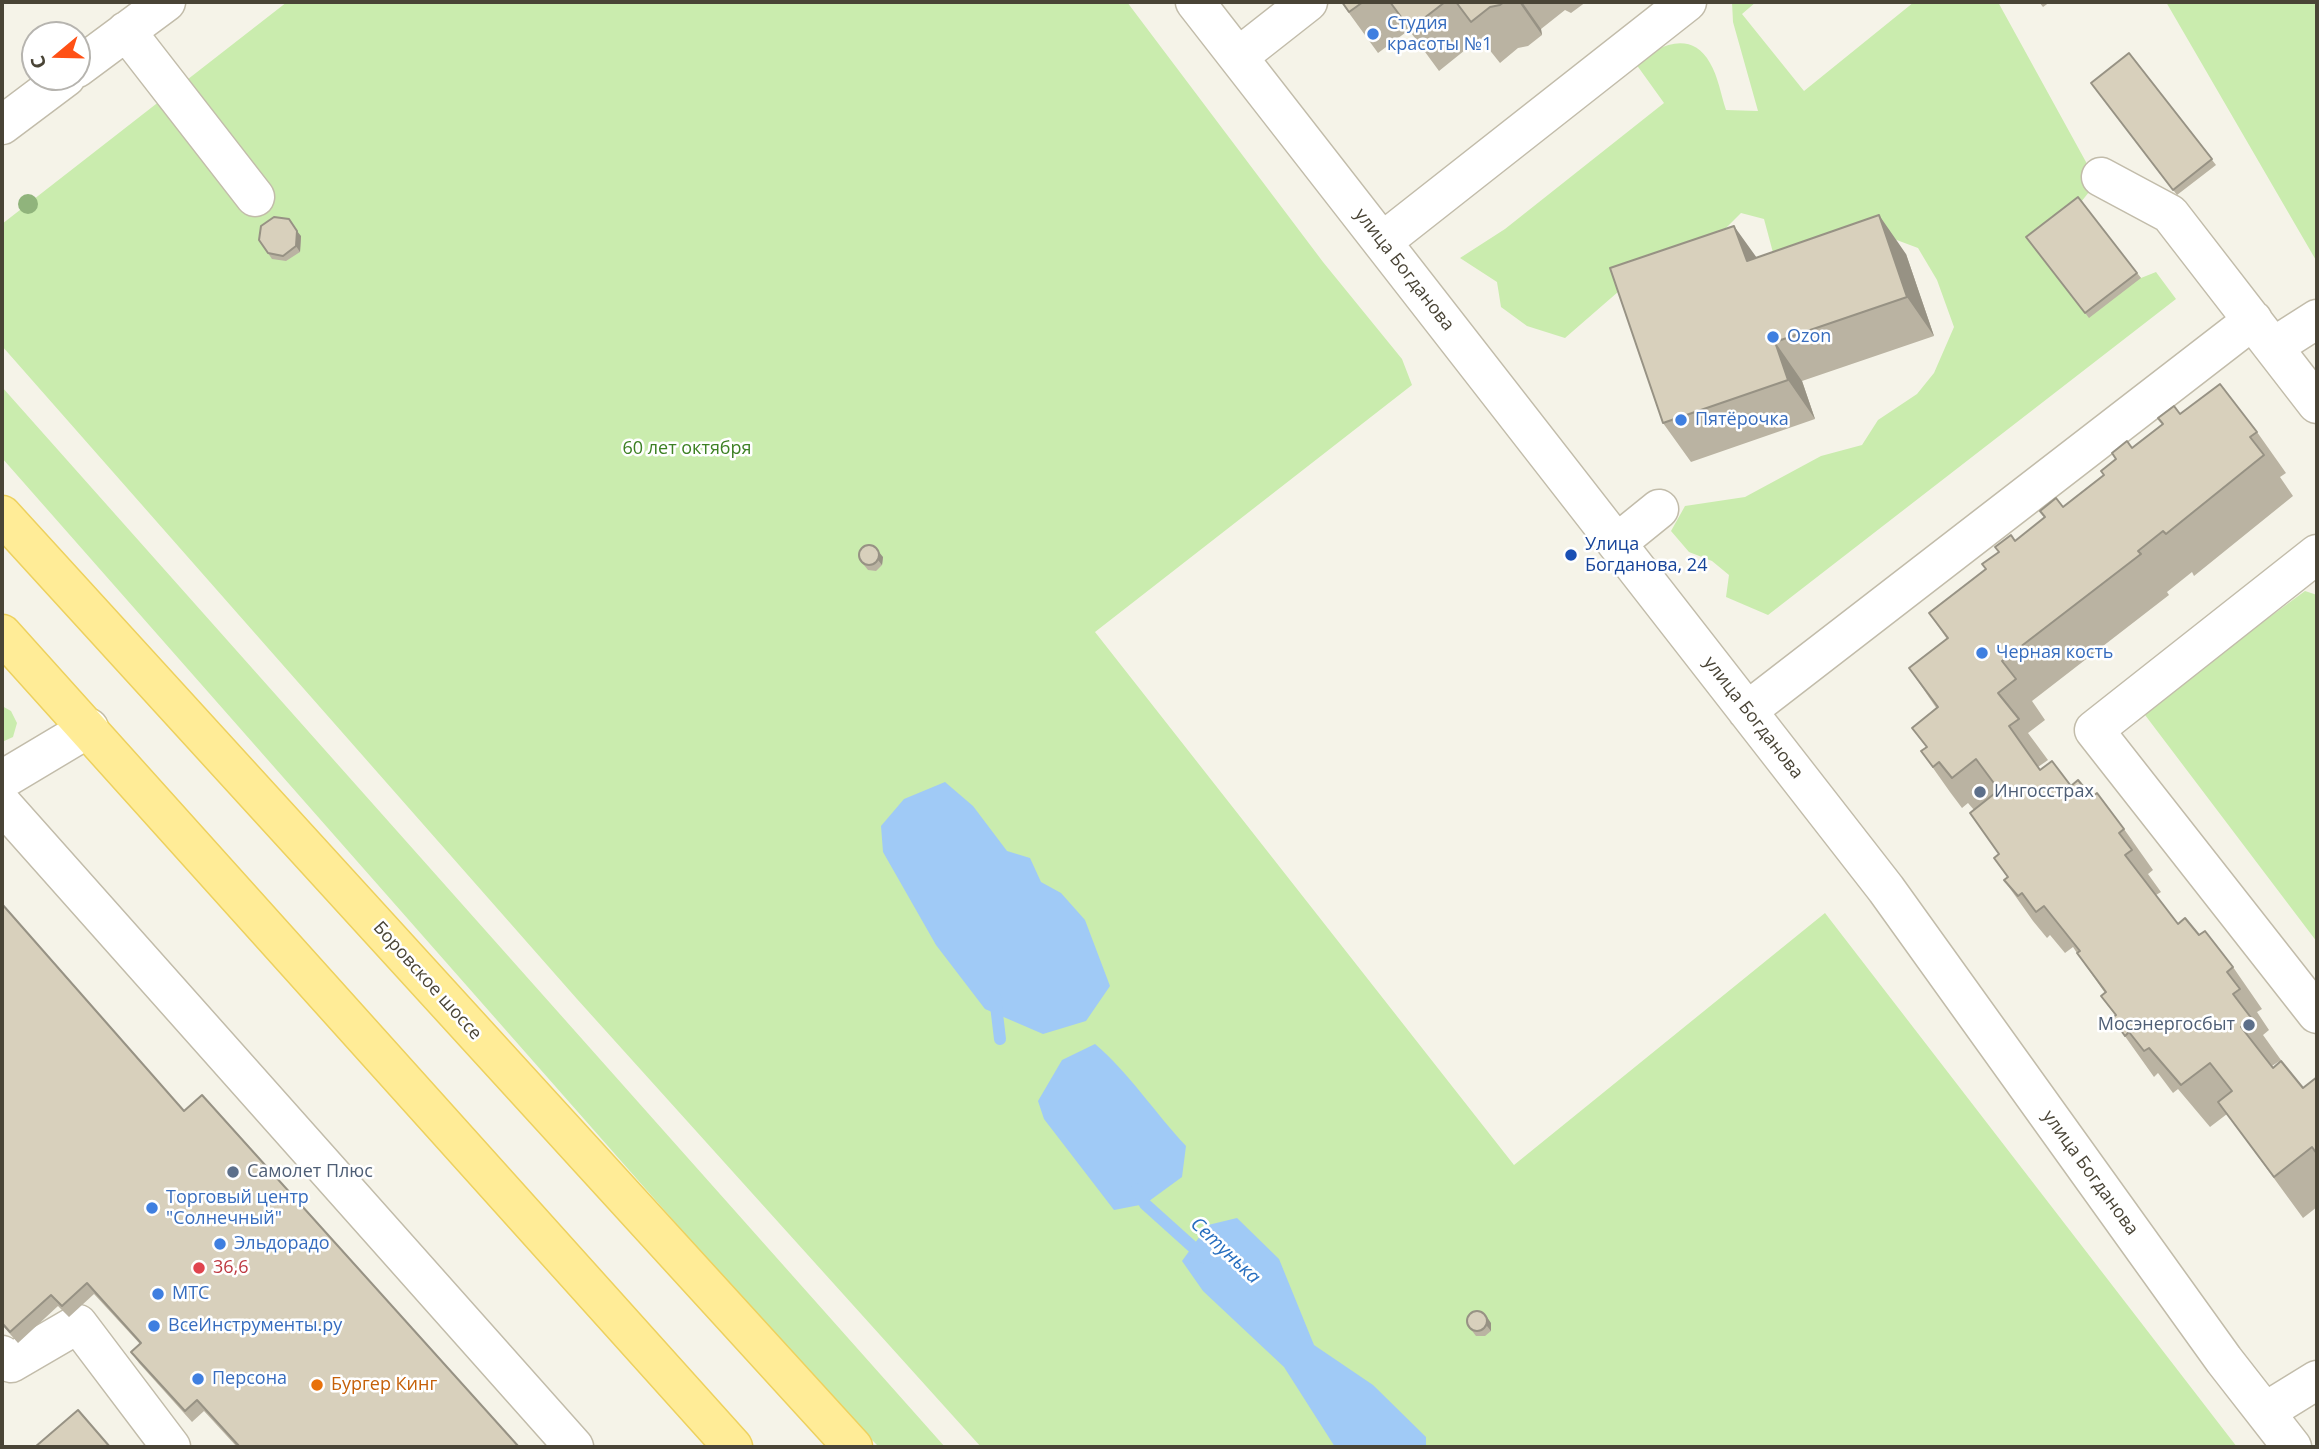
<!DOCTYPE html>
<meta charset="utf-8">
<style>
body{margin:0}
#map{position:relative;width:2319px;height:1449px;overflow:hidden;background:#f5f3e8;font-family:"Open Sans",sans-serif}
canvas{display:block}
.frame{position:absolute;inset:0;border:4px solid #494436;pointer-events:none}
.north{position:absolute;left:21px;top:21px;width:70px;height:70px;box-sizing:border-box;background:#fff;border:2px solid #b6b4af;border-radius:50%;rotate:251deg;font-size:19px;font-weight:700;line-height:28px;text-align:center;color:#494436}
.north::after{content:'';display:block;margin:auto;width:24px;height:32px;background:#ff5015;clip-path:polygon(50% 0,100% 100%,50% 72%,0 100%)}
</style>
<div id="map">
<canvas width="2319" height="1449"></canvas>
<div class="frame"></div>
<div class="north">С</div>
</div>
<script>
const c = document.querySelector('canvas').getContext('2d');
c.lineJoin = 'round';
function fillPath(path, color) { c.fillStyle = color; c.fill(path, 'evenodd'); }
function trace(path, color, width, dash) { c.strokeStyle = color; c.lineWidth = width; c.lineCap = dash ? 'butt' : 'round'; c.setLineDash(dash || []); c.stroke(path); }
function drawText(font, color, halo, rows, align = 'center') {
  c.font = font + ' "Open Sans",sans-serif'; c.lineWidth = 5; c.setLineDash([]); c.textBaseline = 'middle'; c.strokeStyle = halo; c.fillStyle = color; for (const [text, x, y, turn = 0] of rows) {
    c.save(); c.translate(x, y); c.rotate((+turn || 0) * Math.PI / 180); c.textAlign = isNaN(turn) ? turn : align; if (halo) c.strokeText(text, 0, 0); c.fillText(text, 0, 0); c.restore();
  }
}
fillPath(new Path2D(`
 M287 2H1127L1323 262 1402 359 1412 385 1095 632 1514 1165 1825 913 2237 1447H981L577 999 2 346V224Z
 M1732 2H1756L1742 14 1804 91 1914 2H1998L2097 182 2081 202 2141 278 2156 272 2176 299 1768 615 1726 597 1729 575 1712 561 1689 552 1671 531 1685 506 1745 497 1821 456 1862 445 1878 420 1917 394 1934 373 1954 327 1937 280 1918 248 1894 239 1775 260 1764 219 1741 213 1723 231 1649 265 1565 338 1527 326 1501 307 1497 282 1460 258 1505 229 1664 103 1636 64C1657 45 1692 29 1710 63 1718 76 1721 95 1726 110L1758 111 1733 22Z
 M2166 2H2317V262Z
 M2 387 945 1447H879L828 1396 2 458Z
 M2305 591 2317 595V942L2142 711Z
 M2 706 11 711 17 723 13 737 2 742Z`), '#caecae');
fillPath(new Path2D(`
 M945 782 973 806 1007 851 1030 858 1041 882 1061 893 1085 920 1110 986 1086 1021 1043 1034 985 1009 936 945 883 852 881 826 904 799Z
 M1095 1044C1129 1073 1155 1113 1186 1146L1182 1177 1145 1204 1114 1210 1044 1119 1038 1101 1062 1060Z
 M1237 1218 1279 1259 1314 1345 1373 1385 1426 1437V1447H1335L1284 1367 1203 1291 1182 1261 1208 1225Z`), '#a0caf6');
trace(new Path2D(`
 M995 997 1000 1039
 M1137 1189 1145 1204 1205 1258`), '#a0caf6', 12);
const minor = new Path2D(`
 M1195 2 1886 889 2224 1360 2292 1447
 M126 31 255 197
 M1238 57 1308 2
 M77 68 166 2
 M2 125 66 77
 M2101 177 2170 214 2317 404
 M1382 242 1687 2
 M2273 347 2317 319
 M1617 543 1659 509
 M2317 554 2094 730 2317 1014
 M1747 711 2253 320
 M2 780 89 728
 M2 804 574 1447
 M2 1355 11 1363 78 1324 171 1447
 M2265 1412 2317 1380`);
const major = new Path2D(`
 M2 515 853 1447
 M2 634 733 1447`);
trace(minor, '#c2bcaa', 41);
trace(major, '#edd15e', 41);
trace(minor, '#fff', 38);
trace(major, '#ffec97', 38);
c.fillStyle = '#90b47c';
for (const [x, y] of [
 [28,204]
]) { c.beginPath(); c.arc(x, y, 10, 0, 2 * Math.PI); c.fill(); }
fillPath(new Path2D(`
 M1341 2H1586L1571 13 1565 10 1541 29 1542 35 1528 46 1518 48 1500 63 1480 38 1439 71 1409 30 1378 53Z
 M2039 2H2050L2043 7Z
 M2129 53 2216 165 2177 195 2091 83Z
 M2078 197 2141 278 2089 318 2026 237Z
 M301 236 300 252 286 261 272 259 259 240Z
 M1906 254 1934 336 1802 381 1815 419 1691 462 1663 423 1757 257Z
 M2180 414 2257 432 2286 473 2280 477 2293 496 2194 576 2192 572 2167 592 2169 595 2032 701 2045 720 2028 733 2048 760 2038 767 2040 770 2092 797 2124 829 2153 870 2148 874 2161 892 2156 895 2178 924 2199 935 2233 967 2262 1009 2257 1012 2269 1030 2263 1035 2281 1060 2272 1066 2303 1088 2317 1077V1207L2303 1218 2227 1114 2210 1127 2178 1089 2173 1093 2158 1073 2154 1077 2112 1018 2115 1015 2101 996 2105 993 2077 953 2073 947 2065 953 2050 935 2047 938 2033 921 2004 880 2007 877 1994 858 1999 854 1974 810 1968 803 1962 808 1950 792 1921 751 1926 747 1912 728 1937 709 1909 668 1947 639 1929 613 1986 569 2015 541 2063 507 2104 475 2132 448Z
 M883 557 882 565 876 571 868 570 859 559Z
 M2 904 184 1111 519 1447H237L204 1411 192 1422 139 1363 131 1352 140 1344 94 1294 69 1317 58 1306 18 1343 2 1325Z
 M1491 1323V1331L1485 1336H1476L1467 1324Z`), '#bab3a2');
fillPath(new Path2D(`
 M1519 2H1522L1541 29 1542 35Z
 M1879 215 1906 254 1934 336 1907 297Z
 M1734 226 1762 265 1747 261Z
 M297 231 301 236 300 252 296 246Z
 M1775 342 1802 381 1815 419 1788 380Z
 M879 552 883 557 882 565 878 560Z
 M1487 1317 1491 1323V1331L1487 1326Z`), '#979284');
const building = new Path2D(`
 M1342 2H1363L1349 12Z
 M1390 2H1445L1410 29Z
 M1456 2H1504L1500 5 1490 7 1471 22Z
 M2129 53 2212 159 2173 190 2091 83Z
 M2078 197 2137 273 2085 313 2026 237Z
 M1879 215 1907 297 1775 342 1788 380 1663 423 1610 268 1734 226 1747 261Z
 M274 217 289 219 297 231 296 246 283 256 268 253 259 240 261 226Z
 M2220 384 2257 432 2250 437 2264 455 2166 534 2163 531 2138 551 2141 554 2002 661 2016 679 1998 693 2019 719 2009 726 2040 770 2052 761 2071 786 2078 780 2092 797 2097 793 2124 829 2119 833 2132 850 2125 855 2178 924 2185 918 2199 935 2205 931 2233 967 2227 972 2240 989 2233 994 2252 1019 2241 1027 2273 1068 2281 1061 2303 1088 2317 1077V1154L2312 1147 2274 1177 2218 1102 2232 1091 2210 1063 2181 1085 2149 1048 2144 1051 2129 1032 2125 1036 2112 1018 2116 1015 2101 996 2106 992 2077 953 2080 951 2044 906 2036 912 2022 893 2018 896 2004 880 2008 877 1994 858 1999 854 1970 813 1999 790 1976 759 1952 778 1939 762 1933 767 1921 751 1927 747 1912 728 1938 707 1909 668 1948 638 1929 613 1986 569 1982 564 1999 552 1995 547 2011 535 2015 541 2045 517 2040 511 2056 498 2063 507 2104 475 2101 471 2116 459 2112 453 2127 441 2132 448 2163 424 2158 418 2174 406 2180 414Z
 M859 555a10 10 0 1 1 20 0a10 10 0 1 1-20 0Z
 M2 904 184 1111 202 1095 519 1447H237L239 1446 197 1400 185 1411 131 1352 141 1343 87 1283 62 1306 51 1295 10 1332 2 1323Z
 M1467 1321a10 10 0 1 1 20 0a10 10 0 1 1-20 0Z
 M78 1410 110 1447H35Z`);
fillPath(building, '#d8d0bc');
trace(building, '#979284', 2);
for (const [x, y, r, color] of [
 [1373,34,7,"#3f7fe0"],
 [1773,337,7,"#3f7fe0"],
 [1681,420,7,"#3f7fe0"],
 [1571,555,7,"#1a4fb4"],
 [1982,653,7,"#3f7fe0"],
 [1980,792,7,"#5c6f8a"],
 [2249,1025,7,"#5c6f8a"],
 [233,1172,7,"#5c6f8a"],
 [152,1208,7,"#3f7fe0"],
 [220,1244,7,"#3f7fe0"],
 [199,1268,7,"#e0444e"],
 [158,1294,7,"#3f7fe0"],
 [154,1326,7,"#3f7fe0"],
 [198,1379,7,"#3f7fe0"],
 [317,1385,7,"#e8710a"]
]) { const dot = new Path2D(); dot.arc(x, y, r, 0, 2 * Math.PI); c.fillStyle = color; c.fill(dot); trace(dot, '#fff', 2.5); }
drawText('18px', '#366cbe', '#fff', [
 ["Студия",1387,24],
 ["красоты №1",1387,45],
 ["Ozon",1787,337],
 ["Пятёрочка",1695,420],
 ["Черная кость",1996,653],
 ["Торговый центр",166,1198],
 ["\"Солнечный\"",166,1219],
 ["Эльдорадо",234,1244],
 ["МТС",172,1294],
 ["ВсеИнструменты.ру",168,1326],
 ["Персона",212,1379]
], 'left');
drawText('18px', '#494436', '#fff', [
 ["улица Богданова",1404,270,52],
 ["улица Богданова",1753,718,52],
 ["Боровское шоссе",427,981,48],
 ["улица Богданова",2090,1173,54]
]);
drawText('18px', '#3d8124', '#fff', [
 ["60 лет октября",687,449]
]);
drawText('18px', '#164399', '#fff', [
 ["Улица",1585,545],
 ["Богданова, 24",1585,566]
], 'left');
drawText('18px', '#4e5e75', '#fff', [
 ["Ингосстрах",1994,792],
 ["Мосэнергосбыт",2235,1025,"right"],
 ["Самолет Плюс",247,1172]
], 'left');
drawText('18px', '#be3a42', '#fff', [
 ["36,6",213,1268]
], 'left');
drawText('18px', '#c56008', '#fff', [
 ["Бургер Кинг",331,1385]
], 'left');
drawText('italic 19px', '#266ebf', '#fff', [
 ["Сетунька",1225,1251,43]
]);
</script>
